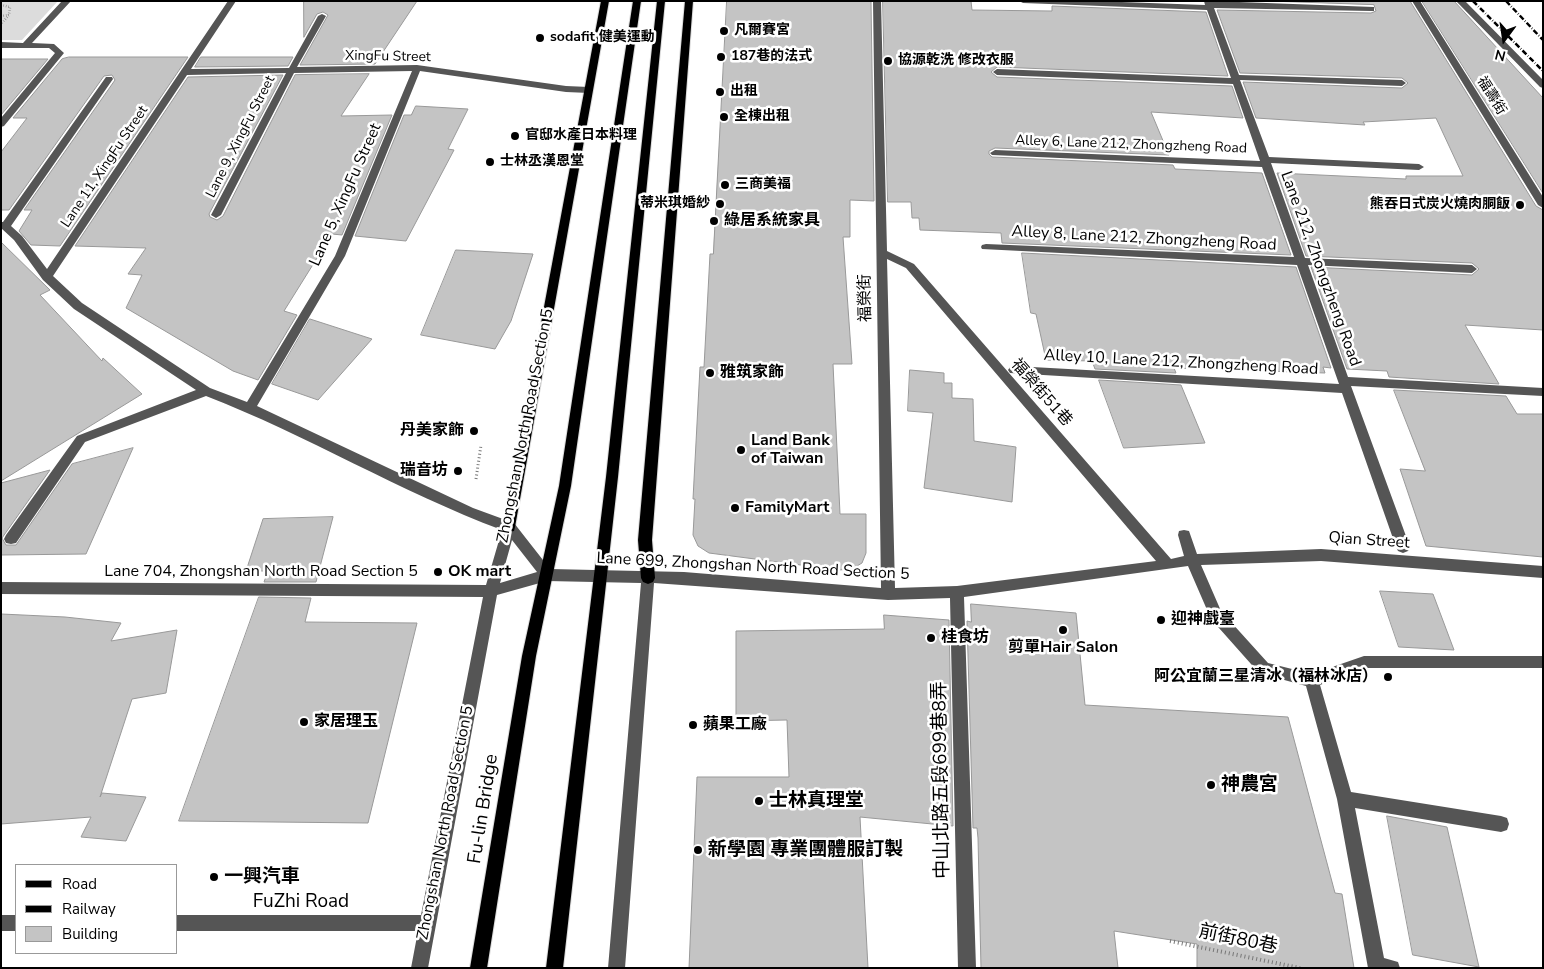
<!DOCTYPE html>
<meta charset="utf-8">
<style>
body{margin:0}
#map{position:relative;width:1544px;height:969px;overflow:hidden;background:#fff;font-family:"Nunito Sans",sans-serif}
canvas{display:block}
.frame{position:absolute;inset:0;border:2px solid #000;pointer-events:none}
.legend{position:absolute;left:15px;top:864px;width:162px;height:90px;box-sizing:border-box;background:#fff;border:1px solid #999;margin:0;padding:6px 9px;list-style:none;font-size:15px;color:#000}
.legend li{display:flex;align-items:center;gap:10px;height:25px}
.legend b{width:25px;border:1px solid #999}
.north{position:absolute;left:1479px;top:15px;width:50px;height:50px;-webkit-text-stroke:4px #fff;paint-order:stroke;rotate:194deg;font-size:14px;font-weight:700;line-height:20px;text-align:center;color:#000}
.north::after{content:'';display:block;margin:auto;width:18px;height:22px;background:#000;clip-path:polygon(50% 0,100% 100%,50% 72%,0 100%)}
</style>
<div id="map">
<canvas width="1544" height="969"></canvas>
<div class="frame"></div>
<ul class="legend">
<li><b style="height:6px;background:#000"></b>Road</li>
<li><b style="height:6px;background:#000"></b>Railway</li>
<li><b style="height:14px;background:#c4c4c4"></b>Building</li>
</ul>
<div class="north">N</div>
</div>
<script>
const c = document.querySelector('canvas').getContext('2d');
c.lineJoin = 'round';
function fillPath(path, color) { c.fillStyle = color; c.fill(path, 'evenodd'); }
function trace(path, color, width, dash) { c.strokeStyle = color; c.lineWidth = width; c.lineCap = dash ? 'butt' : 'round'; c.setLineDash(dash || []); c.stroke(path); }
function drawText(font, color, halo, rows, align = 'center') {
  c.font = font + ' "Nunito Sans","Noto Sans TC",sans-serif'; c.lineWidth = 5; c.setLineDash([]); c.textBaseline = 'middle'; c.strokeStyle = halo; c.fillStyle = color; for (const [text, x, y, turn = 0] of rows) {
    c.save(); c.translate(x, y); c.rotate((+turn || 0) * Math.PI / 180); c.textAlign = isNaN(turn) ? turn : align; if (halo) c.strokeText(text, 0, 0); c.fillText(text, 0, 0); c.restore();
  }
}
fillPath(new Path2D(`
 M1 1H58L22 40H1Z`), '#dcdcdc');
const building = new Path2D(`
 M304 1H417L375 64 300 65 328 15 323 12 317 14 304 37Z
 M727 1H871L874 201 850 200V237H843L852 364H833L840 514H866V553L862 563 852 569 839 570 709 553 698 546 693 535 695 499H693L700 367H704L710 254H713Z
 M883 1H971L972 10 1052 11V6L1206 12 1228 76 997 67 991 72 997 77 1232 86 1243 118 1151 112 1169 155 995 148 989 151V154L992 157 1173 165 1175 169 1262 173 1291 255 1002 243 1001 233 920 230 919 218H912L911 202H888Z
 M1269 1H1410L1536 206 1543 210V330L1465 325 1499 384 1389 377 1387 371 1347 369 1311 267 1472 275 1479 269 1472 263 1306 256 1277 173 1406 179V176H1463L1436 118 1363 122 1365 125 1256 118 1243 82 1402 88 1408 83 1402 78 1240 73 1217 10 1371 13 1376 11 1374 5Z
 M1422 1H1454L1543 98V193Z
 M69 57H188L60 246 31 245 19 231 32 210H24L115 80 112 75 104 76 9 210H1V152L27 118H13L62 59Z
 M201 57H293L288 66 195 67Z
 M1 59H48L1 115Z
 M369 74 341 116 392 115 342 235 332 234 284 311 297 315 258 380 233 371 126 308 142 275 128 274 146 248 75 246 188 77 283 75 209 214 210 217 217 220 223 216 295 75Z
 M416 106 468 109 448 149 454 150 406 241 355 236 404 115H411Z
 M1 242 50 290 40 295 102 361 103 358 142 394 1 481Z
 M456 250 533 254 511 321 495 349 421 335Z
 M1022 253 1296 267 1331 368 1323 367 1325 373 1174 368 1176 373 1095 369 1092 361 1046 360 1036 314 1031 313Z
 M310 319 372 339 318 400 272 384Z
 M910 370 944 373V383H952V398L973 399 974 441 1016 447 1012 502 924 488 933 413 908 411Z
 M1099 380 1181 385 1205 443 1124 448Z
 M1394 390 1506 396 1517 414H1543V557L1426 546 1400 469 1425 471Z
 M133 448 86 554 1 555V483L50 470 2 538 6 545H16L72 464Z
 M333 517 316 582H264L268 571H246L263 519Z
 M1380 591 1433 594 1454 650 1399 647Z
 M259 597 311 598 305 622 417 623 368 823 179 821Z
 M971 604 1076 613 1085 705 1288 717 1335 893 1342 894 1354 968H1197V944L1114 931 1118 968H981L978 838 977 828H973L967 621 971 622Z
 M1 614 65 617 121 623 111 641 177 630 166 693 132 699 100 797 102 793 146 797 126 841 81 837 91 817 1 824Z
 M884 615 949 620 953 826 860 817 868 968H689L697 777H789L787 720 736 721V631L884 629Z
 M1387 816 1447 827 1479 967 1413 955Z`);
fillPath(building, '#c4c4c4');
trace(building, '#999', 1);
const major = new Path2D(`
 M601 1H609L515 527 514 531 509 532 504 531 503 527Z
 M633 1H641L571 486 536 656 487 968H470L522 656 559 486Z
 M657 1H665L618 477 563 968H546L606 477Z
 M685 1H693L652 540 655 578 653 582 648 584 643 582 641 578 638 540Z`);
trace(major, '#dbdbdb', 2);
trace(new Path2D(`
 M1 5 10 7 9 15 2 23
 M1 16 9 15`), '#777', 2.5, [0.5, 2]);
trace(new Path2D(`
 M476 479 481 445`), '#777', 3, [1, 2.5]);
trace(new Path2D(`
 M1170 941 1300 968`), '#777', 4, [1, 3]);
fillPath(new Path2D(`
 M62 1H71L32 43 54 44 64 53 4 126 1 127V118L55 53 49 48H1V42L23 43Z
 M228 1H236L191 69 289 68 318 16 322 14 326 16 297 67 417 65 566 86 589 87 593 90 589 93 566 92 420 71 345 256 257 406 473 508 514 523 550 569 684 572 881 588 873 1H881L887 251 914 264 1171 559 1184 556 1178 535 1179 531 1184 530 1189 531 1197 554 1321 549 1543 566V578L1321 561 1201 565 1221 611 1268 663 1312 674 1364 656H1543V668H1364L1320 685 1351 792 1501 816 1507 818 1509 824 1507 830 1501 832 1355 808 1384 958 1398 962 1400 968H1368L1337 799 1306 686 1259 673 1211 619 1188 566 964 597 976 968H958L950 598 888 600 654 583 625 968H608L641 583 547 581 497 595 428 968H411L418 931H176V915H421L483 597 1 594V582L486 585 502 530C400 492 307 435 206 396L85 442 16 543 11 544 6 543 4 539 6 535 77 436 196 390 74 309 43 280 14 240 1 228V222H3L106 77H112L113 79 11 226 22 236 47 269ZM412 71 335 256 247 402 210 388 82 303 53 276 187 75 286 73 211 215 216 218 221 215 294 73ZM887 259 906 268 1156 561 957 586 895 588ZM512 540 537 572 500 583Z
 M1019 1H1094L1205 5 1204 1H1212L1374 7V11H1371L1214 8 1239 75 1402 80 1406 83 1402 86 1240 80 1269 157 1419 164 1424 167 1419 170 1271 163 1305 258 1472 265 1477 269 1472 273 1308 265 1348 377 1543 388V396L1351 386 1410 547 1408 551 1403 553 1398 551 1396 547 1342 393 1010 373 1008 370 1010 367 1014 366 1339 384 1297 265 982 249 981 247 982 245 986 244 1294 257 1262 167 992 155 990 153 995 150 1260 161 1233 84 997 75 993 72 997 69 1231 78 1207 10 1023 3Z
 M1412 1H1420L1543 197V208L1538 205Z
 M1456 1H1465L1543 80V88L1540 87Z
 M1 915H16V931H1Z`), '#555');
fillPath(major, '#000');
trace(new Path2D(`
 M1473 1 1543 71
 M1506 1 1543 40`), '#000', 2.5, [5.5, 2, 0.5, 2]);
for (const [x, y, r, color] of [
 [724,31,5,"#000"],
 [540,38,5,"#000"],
 [721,57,5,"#000"],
 [888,61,5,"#000"],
 [720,92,5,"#000"],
 [724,117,5,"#000"],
 [515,136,5,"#000"],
 [490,162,5,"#000"],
 [725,185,5,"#000"],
 [720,204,5,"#000"],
 [1520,205,5,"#000"],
 [714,221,5,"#000"],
 [710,373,5,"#000"],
 [474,431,5,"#000"],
 [741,450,5,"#000"],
 [458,471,5,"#000"],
 [735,508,5,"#000"],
 [438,572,5,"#000"],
 [1161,620,5,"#000"],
 [1063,630,5,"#000"],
 [931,638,5,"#000"],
 [1388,677,5,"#000"],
 [304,722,5,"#000"],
 [693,725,5,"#000"],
 [1211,785,5,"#000"],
 [759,801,5,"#000"],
 [698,850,5,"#000"],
 [214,877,5,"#000"]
]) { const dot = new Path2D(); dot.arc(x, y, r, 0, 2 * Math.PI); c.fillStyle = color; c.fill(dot); trace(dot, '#fff', 2); }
drawText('bold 14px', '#000', '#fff', [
 ["凡爾賽宮",734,31],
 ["sodafit 健美運動",550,38],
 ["187巷的法式",731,57],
 ["協源乾洗 修改衣服",898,61],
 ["出租",730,92],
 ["全棟出租",734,117],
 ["官邸水產日本料理",525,136],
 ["士林丞漢恩堂",500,162],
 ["三商美福",735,185],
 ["蒂米琪婚紗",710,204,"right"],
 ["熊吞日式炭火燒肉胴飯",1510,205,"right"]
], 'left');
drawText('14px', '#000', '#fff', [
 ["XingFu Street",388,57,1],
 ["福壽街",1491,96,58],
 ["Lane 9, XingFu Street",241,137,-63],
 ["Alley 6, Lane 212, Zhongzheng Road",1131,145,2],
 ["Lane 11, XingFu Street",105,167,-56]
]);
drawText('16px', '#000', '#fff', [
 ["Lane 5, XingFu Street",346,195,-66],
 ["Alley 8, Lane 212, Zhongzheng Road",1144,239,3],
 ["Lane 212, Zhongzheng Road",1320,269,70],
 ["福榮街",866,298,-91],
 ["Alley 10, Lane 212, Zhongzheng Road",1181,363,3],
 ["福榮街51巷",1041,393,49],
 ["Zhongshan North Road Section 5",526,426,-79],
 ["Qian Street",1369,541,4],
 ["Lane 699, Zhongshan North Road Section 5",753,567,3],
 ["Lane 704, Zhongshan North Road Section 5",261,572],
 ["Zhongshan North Road Section 5",446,823,-79]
]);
drawText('bold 16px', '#000', '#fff', [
 ["綠居系統家具",724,221],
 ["雅筑家飾",720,373],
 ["丹美家飾",464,431,"right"],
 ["Land Bank",751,441],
 ["of Taiwan",751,459],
 ["瑞音坊",448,471,"right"],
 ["FamilyMart",745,508],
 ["OK mart",448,572],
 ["迎神戲臺",1171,620],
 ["桂食坊",941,638],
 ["剪單Hair Salon",1063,648,"center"],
 ["阿公宜蘭三星清冰（福林冰店）",1378,677,"right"],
 ["家居理玉",314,722],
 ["蘋果工廠",703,725]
], 'left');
drawText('19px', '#000', '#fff', [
 ["中山北路五段699巷8弄",942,780,-91],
 ["Fu-lin Bridge",484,809,-81],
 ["FuZhi Road",301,902],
 ["前街80巷",1238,940,12]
]);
drawText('bold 19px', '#000', '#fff', [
 ["神農宮",1221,785],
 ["士林真理堂",769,801],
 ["新學園 專業團體服訂製",708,850],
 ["一興汽車",224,877]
], 'left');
</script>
